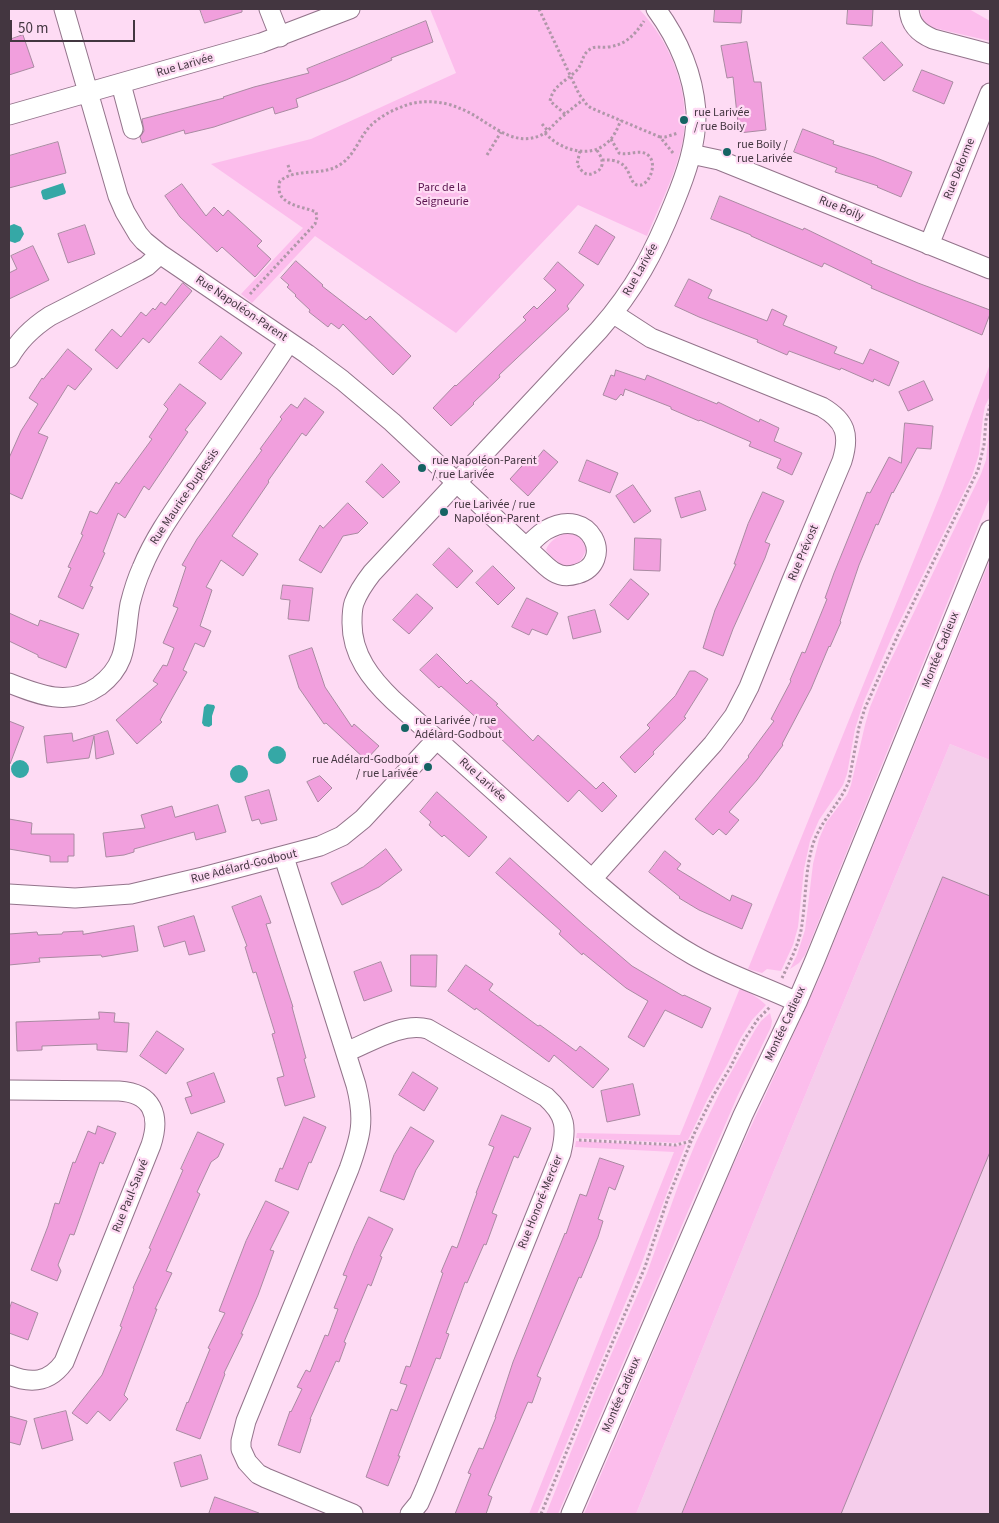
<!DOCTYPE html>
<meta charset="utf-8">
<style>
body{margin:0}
#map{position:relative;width:999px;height:1523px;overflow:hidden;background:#fedbf4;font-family:"Source Sans 3",sans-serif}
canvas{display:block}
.frame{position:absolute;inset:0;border:10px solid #433640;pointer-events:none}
.scale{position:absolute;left:10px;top:20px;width:125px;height:22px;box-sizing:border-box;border:2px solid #433640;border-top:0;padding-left:6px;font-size:15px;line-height:18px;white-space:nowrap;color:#433640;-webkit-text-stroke:4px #fedbf4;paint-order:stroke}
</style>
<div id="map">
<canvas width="999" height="1523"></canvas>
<div class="frame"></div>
<div class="scale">50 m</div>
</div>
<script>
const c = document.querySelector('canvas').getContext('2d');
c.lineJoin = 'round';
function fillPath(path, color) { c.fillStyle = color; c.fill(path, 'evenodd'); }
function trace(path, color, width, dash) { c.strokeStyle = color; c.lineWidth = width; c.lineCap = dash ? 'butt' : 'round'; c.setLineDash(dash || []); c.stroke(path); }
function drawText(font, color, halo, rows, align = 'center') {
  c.font = font + ' "Source Sans 3",sans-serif'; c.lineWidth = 4.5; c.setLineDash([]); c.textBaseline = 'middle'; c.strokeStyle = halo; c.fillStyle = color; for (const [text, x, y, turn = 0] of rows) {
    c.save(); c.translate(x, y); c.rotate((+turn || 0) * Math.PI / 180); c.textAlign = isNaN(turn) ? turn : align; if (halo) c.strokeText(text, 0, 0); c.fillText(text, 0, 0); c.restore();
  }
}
fillPath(new Path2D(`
 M950 744 990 760V1514H636L773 1173Z`), '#f5cdeb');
fillPath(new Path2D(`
 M430 9H639C671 43 691 92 683 139 677 172 660 204 647 236L578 205 456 333 315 236 252 303 241 294 303 228 211 164 311 139 456 73Z
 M920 9H969L990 21V41L934 28 923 21Z
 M990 364V396L985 406 983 417 979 454 972 476 892 637 864 701 855 729 847 774 843 785 819 820 810 841 804 869 798 927 793 945 781 971 767 969 762 973 748 969 943 488Z
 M990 421V497L805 955 799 963 790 969 797 955 805 930 813 864 819 839 826 823 847 795 851 785 865 725 870 707 883 676 981 474 986 460Z
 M566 533C578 534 583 539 586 550 580 565 572 573 558 562 554 558 549 555 546 550 549 541 558 536 566 533Z
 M990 560V760L950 744 773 1173 636 1514H584L730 1172 818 981Z
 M740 988C750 993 758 997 766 1005L752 1020 740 1039 727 1065 708 1098 688 1140 676 1143 576 1138 577 1133 680 1135Z
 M770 1013 772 1021 771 1027 737 1097 558 1514H546L596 1389 647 1273 678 1186 696 1142 720 1092 755 1030 761 1021Z
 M576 1141 676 1146 686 1144 665 1198 640 1268 537 1514H529L674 1152 575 1147Z`), '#fcbdec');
fillPath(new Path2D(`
 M63 183 66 192 65 194 46 200 43 199 41 192 42 190Z
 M14 224 21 227 24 234 20 241 15 243 9 241V226Z
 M207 704 214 705 215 707 212 716V725L209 727 204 726 202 723 204 707Z
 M268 755a9 9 0 1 1 18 0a9 9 0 1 1-18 0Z
 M11 769a9 9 0 1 1 18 0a9 9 0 1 1-18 0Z
 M230 774a9 9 0 1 1 18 0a9 9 0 1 1-18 0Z`), '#35a8a6');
const building = new Path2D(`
 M200 9H242V12L205 23Z
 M715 9H742L741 23 714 22Z
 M848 9H873L872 26 847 24Z
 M426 21 433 42 391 58 392 60 346 80 296 99 298 107 275 114 273 107 214 127 185 134 184 130 142 143 140 137 144 131 142 119 224 98 223 97 254 87 309 73 307 69Z
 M23 35 34 67 9 75V40Z
 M747 42 754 82H761L766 130 739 133 733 77 727 78 721 46Z
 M882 42 903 65 884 81 863 58Z
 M922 70 953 82 944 104 913 91Z
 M803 129 834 141 833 144 874 157 912 172 901 197 877 187 878 186 835 172 837 168 794 152Z
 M58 142 66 173 9 188V156Z
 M182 184 206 216 214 207 223 216 228 210 262 241 257 246 271 259 255 277 222 247 217 252 180 217 165 196Z
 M720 196 803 230 804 228 872 261 871 263 918 283 990 310V314L982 335 871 288 872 286 824 263 822 267 751 236V235L711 219Z
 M85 225 95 254 68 263 58 234Z
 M596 225 615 237 598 265 579 253Z
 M33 246 49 280 9 299V273L17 269 11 256Z
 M296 261 323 285 322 286 366 320 370 316 411 356 393 375 343 324 339 329 331 323 328 327 309 312 310 310 295 296 296 295 287 287 289 285 281 278Z
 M558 262 584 285 567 306 569 309 499 375 500 377 473 403 474 404 451 426 433 408 455 385 456 386 526 320 523 317 534 306 537 309 556 290 544 279Z
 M689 279 712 290 708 298 767 321 772 309 787 316 783 325 837 347 834 353 863 364 870 349 899 362 889 386 874 379 873 382 841 368 840 370 789 351 787 355 757 342 758 340 699 317 675 306Z
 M183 283 192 291 149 343 143 338 117 369 95 350 112 329 121 337 141 312 146 316 153 308 155 310 161 302 165 305Z
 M221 336 242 353 221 380 199 363Z
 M68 349 92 369 75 390 68 385 38 433 48 437 22 499 9 493V458L21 431 38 404 29 398 42 378 43 379Z
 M616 370 645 380 647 375 717 404 718 402 759 422 760 419 779 428 774 441 802 453 792 475 777 468 781 459 749 446 751 442 700 420 699 421 671 409V407L625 389 623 396 621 394 616 400 603 395 611 375 614 376Z
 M924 381 933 400 908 411 899 392Z
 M180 384 206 403 185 430 188 432 149 490 144 486 125 518 118 513 103 552 105 553 90 586 93 587 83 609 58 597 71 568 68 567 83 535 81 534 90 511 97 514 116 482 119 484 152 439 149 437 168 409 164 405Z
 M305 398 324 412 306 436 302 433 268 481 269 482 232 536 258 554 243 576 221 560 206 587 212 590 200 626 211 631 204 647 195 643 183 670 187 672 160 720 162 722 137 744 116 720 158 684 153 681 163 665 167 666 174 648 163 643 178 608 173 606 186 567 182 565 197 539 262 450 260 449 282 419 280 417 291 404 297 408Z
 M905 423 933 426 931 449 917 448 893 493 892 492 878 525 876 524 859 565 840 621 841 622 830 647 829 646 811 689 782 744 783 745 757 780 729 812 739 820 726 835 719 829 713 835 695 819 749 757 748 756 774 721 771 719 791 681 790 680 802 652 805 653 827 599 825 598 834 573 867 492 870 493 889 457 901 463Z
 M544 450 558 462 528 496 510 479 532 455 536 459Z
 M587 460 618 473 610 493 579 481Z
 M382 464 400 482 383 498 366 482Z
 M633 485 651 511 634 523 616 496Z
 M700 491 706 510 681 518 675 498Z
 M763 492 784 501 765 542 770 544 765 558 733 629 723 656 703 648 715 610 736 564H734L748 524Z
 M348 503 368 523 358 533 343 536 321 573 299 560 320 525 323 528Z
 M635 538 661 539 660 571 634 570Z
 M449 548 473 571 457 588 433 565Z
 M493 566 515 588 498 605 476 583Z
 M631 579 649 594 628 620 610 605Z
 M283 585 313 588 309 621 288 619 290 600 281 599Z
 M417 594 433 608 409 634 393 620Z
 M527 598 558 613 547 635 532 629 529 635 512 627Z
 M595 610 601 632 573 639 568 617Z
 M9 613 38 626 40 620 79 634 66 668 38 657V655L9 641Z
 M312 648 325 687 352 727 354 724 379 746 366 760 326 723 324 724 299 688 289 656Z
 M437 654 467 684 471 680 498 704 496 705 533 741 538 735 596 789 603 782 617 796 602 812 579 790 568 802 482 721 481 722 441 686 439 688 420 670Z
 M690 671H695L708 679 684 717 686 718 653 752 654 754 635 773 620 757 650 728 647 725 675 696Z
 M9 721 24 727 10 764H9Z
 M108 731 114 754 96 759 94 736 89 758 47 763 44 736 72 733 73 741Z
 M320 776 332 788 318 802 307 782Z
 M269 790 277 820 261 824 259 819 252 821 245 797Z
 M437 792 487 837 469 857 444 835 442 837 429 825 431 822 420 812Z
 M218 805 226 832 196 840 194 832 134 849V852L124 855 106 857 103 833 145 828 141 815 172 806 175 817Z
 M9 819 32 823 31 834H74V856H68V862H50V856L9 849Z
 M386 849 402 870 379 887 342 905 331 883 363 867Z
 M665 851 681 864 677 869 730 901 732 895 752 904 742 929 699 910 679 898 680 897 649 872Z
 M510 858 584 925 632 966 683 996 684 995 711 1008 702 1028 665 1010 644 1047 628 1037 648 1001 626 988 583 953 582 955 559 934 561 931 496 873Z
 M943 877 990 896V1152L841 1514H682Z
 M261 896 271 923 266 924 293 1007H292L306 1058 304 1059 315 1097 285 1106 277 1078 284 1076 272 1034 275 1033 256 972 253 973 245 947 247 946 232 907Z
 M194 916 205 951 189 955 185 941 164 947 158 927Z
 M134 926 138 951 102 957 101 955 39 958 40 962 9 965V934L37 932 38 935 62 934 63 932 83 931V934Z
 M411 955H437L436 987 411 986Z
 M381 962 392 991 364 1001 354 972Z
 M466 965 493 984 489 990 538 1026 540 1025 576 1051 580 1046 609 1069 593 1088 554 1055 549 1062 476 1008 475 1010 448 991Z
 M99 1012 115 1013 114 1022 129 1023 127 1052 97 1050V1044L42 1046V1050L17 1051 16 1022 99 1019Z
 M157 1031 184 1049 166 1074 140 1056Z
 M413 1072 438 1088 424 1111 399 1095Z
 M214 1073 225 1102 191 1114 185 1098 192 1096 187 1083Z
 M633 1084 640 1115 607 1122 601 1091Z
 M502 1115 531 1128 518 1158 514 1156 492 1213 497 1215 486 1245 484 1244 467 1283 465 1282 446 1333 449 1334 440 1359 436 1358 398 1456H400L388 1486 366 1477 391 1409 397 1411 407 1385 400 1383 406 1366 410 1367 443 1273 441 1272 452 1246 457 1248 477 1193H476L494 1147 489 1145Z
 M304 1117 326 1127 311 1163 309 1162 298 1190 275 1181 280 1168 282 1169Z
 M98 1126 116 1133 103 1164 100 1162 74 1235 70 1234 58 1265 61 1271 57 1281 31 1270 48 1226 55 1203 59 1204 73 1162 75 1163 88 1131 95 1134Z
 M411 1127 434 1141 416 1170 404 1200 380 1191 394 1155Z
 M198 1132 224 1144 218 1157 211 1162 197 1192 200 1194 166 1271 172 1273 155 1309H157L124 1395 128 1399 110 1421 98 1411 87 1424 72 1413 102 1375 122 1327 120 1326 134 1289 133 1288 151 1249 149 1248 183 1170 181 1169Z
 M600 1158 624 1166 615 1190 609 1187 598 1219 603 1221 598 1237 581 1278 579 1277 537 1376 541 1378 532 1403 528 1402 488 1495 492 1497 486 1514H455L471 1474 468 1473 479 1448 483 1449 496 1417H495L513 1362 565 1233 566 1234 580 1194 586 1196Z
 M266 1201 289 1212 270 1250 274 1251 258 1295 241 1334H243L224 1373 225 1374 200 1439 176 1430 187 1402 188 1403 210 1349 208 1348 225 1313 219 1311 246 1241Z
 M369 1217 393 1229 380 1256 382 1257 371 1286 368 1284 344 1342 346 1343 339 1362 336 1361 310 1419H311L300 1453 278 1445 290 1411 291 1412 302 1389 297 1387 306 1370 310 1372 325 1335 328 1336 338 1309 334 1308 347 1276 343 1275 355 1246Z
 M12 1302 38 1313 28 1340 9 1333V1311Z
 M66 1411 73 1440 42 1449 34 1419Z
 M9 1416 27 1421 20 1445 9 1442Z
 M201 1455 208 1479 181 1487 174 1463Z
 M215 1497 259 1513V1514H209Z`);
fillPath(building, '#f19fdd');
trace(building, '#a98aa1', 1);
const minor = new Path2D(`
 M64 9 118 196 125 212 138 234 144 241 160 254 307 354 342 380 392 422 546 566C556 575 564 578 577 574 616 563 591 504 546 530 539 534 533 541 526 547
 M269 9 280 37
 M656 9C678 39 693 73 696 111 697 143 686 174 674 203 654 253 635 289 599 330L372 573C365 582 358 592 354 603 352 609 352 616 352 623 352 655 371 679 393 700L592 879C624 906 656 934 693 955 726 974 763 986 797 1002
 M909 9C910 25 919 33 933 39L990 54
 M121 84 133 129
 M9 115 261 43 350 9
 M691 154 719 160 990 269
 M929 245 990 93
 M9 358C19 340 33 327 50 316L138 271 147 266 160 254
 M9 683C39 695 69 707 99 686 130 663 124 637 130 604 133 592 137 579 142 568 156 534 178 505 199 474 229 430 260 387 289 342
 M284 857 356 1085C365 1120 361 1136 349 1169L246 1421 241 1441V1449L247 1462 258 1474 266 1478 353 1514
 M592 879 713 744 734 716 749 687 792 580 842 461C850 435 846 421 822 407L651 338 614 314
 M9 894 75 898 131 894 203 877 320 846 342 836 363 819 437 739
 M346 1052C371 1042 401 1022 428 1029L546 1097C566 1115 567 1128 561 1153L426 1487 419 1503 410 1514
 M9 1090 119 1091C152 1093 161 1115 151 1145L64 1362C49 1383 31 1384 9 1375
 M571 1514 743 1115 797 1002 815 960 990 530`);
trace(minor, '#93748b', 21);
trace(new Path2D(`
 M539 9 579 94 587 105 591 108 660 137
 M565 114 550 101C553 85 567 81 577 70 584 62 581 54 592 48 597 46 602 48 608 47 625 45 634 36 644 21
 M542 124 548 131
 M545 133C560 150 591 160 609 141 615 135 618 127 621 120
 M580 151 577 164C582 173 588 178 597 171 600 170 601 168 602 165 603 159 599 153 596 149
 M673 153 660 137H665L678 133
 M487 155 501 132
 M602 160C634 158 626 181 637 185 648 188 658 165 649 156 641 148 629 156 619 153L611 139
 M288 165 291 175
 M250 294 315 224 317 217 316 212C302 206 273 205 280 181 297 167 323 177 341 164 353 156 358 142 366 131 375 119 390 111 404 106 421 99 443 101 459 108 485 117 509 148 539 136 549 132 554 123 562 117 569 111 576 105 583 100
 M782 978C790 961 800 943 802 924 806 898 805 870 813 844 821 820 840 804 849 781L859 727 865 708 901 628 978 470 984 445 986 420 990 405
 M579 1140 676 1145 691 1141
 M541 1514 592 1390 645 1267 668 1198 694 1134 713 1096 730 1068 744 1040 758 1019 770 1007`), '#b097a9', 3, [2.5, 2.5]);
trace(minor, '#fff', 19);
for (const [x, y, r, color] of [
 [684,120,5,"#156463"],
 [727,152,5,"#156463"],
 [422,468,5,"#156463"],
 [444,512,5,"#156463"],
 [405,728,5,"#156463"],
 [428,767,5,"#156463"]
]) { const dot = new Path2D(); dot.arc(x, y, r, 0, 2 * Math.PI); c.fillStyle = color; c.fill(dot); trace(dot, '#fedbf4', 2); }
drawText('12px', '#433640', '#fedbf4', [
 ["Rue Larivée",185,66,-16],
 ["Rue Delorme",960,169,-68],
 ["Rue Boily",841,209,22],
 ["Rue Larivée",641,270,-60],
 ["Rue Napoléon-Parent",241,309,34],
 ["Rue Maurice-Duplessis",185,497,-56],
 ["Rue Prévost",804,553,-67],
 ["Montée Cadieux",941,650,-68],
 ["Rue Larivée",482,780,42],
 ["Rue Adélard-Godbout",244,867,-14],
 ["Montée Cadieux",786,1024,-65],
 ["Rue Paul-Sauvé",131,1196,-68],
 ["Rue Honoré-Mercier",541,1202,-68],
 ["Montée Cadieux",622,1395,-67]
]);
drawText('12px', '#433640', '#fedbf4', [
 ["rue Larivée",694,113],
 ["/ rue Boily",694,127],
 ["rue Boily /",737,145],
 ["rue Larivée",737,159],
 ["rue Napoléon-Parent",432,461],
 ["/ rue Larivée",432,475],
 ["rue Larivée / rue",454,505],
 ["Napoléon-Parent",454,519],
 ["rue Larivée / rue",415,721],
 ["Adélard-Godbout",415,735],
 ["rue Adélard-Godbout",418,760,"right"],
 ["/ rue Larivée",418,774,"right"]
], 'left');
drawText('12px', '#5b144f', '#fedbf4', [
 ["Parc de la",442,188],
 ["Seigneurie",442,202]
]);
</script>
